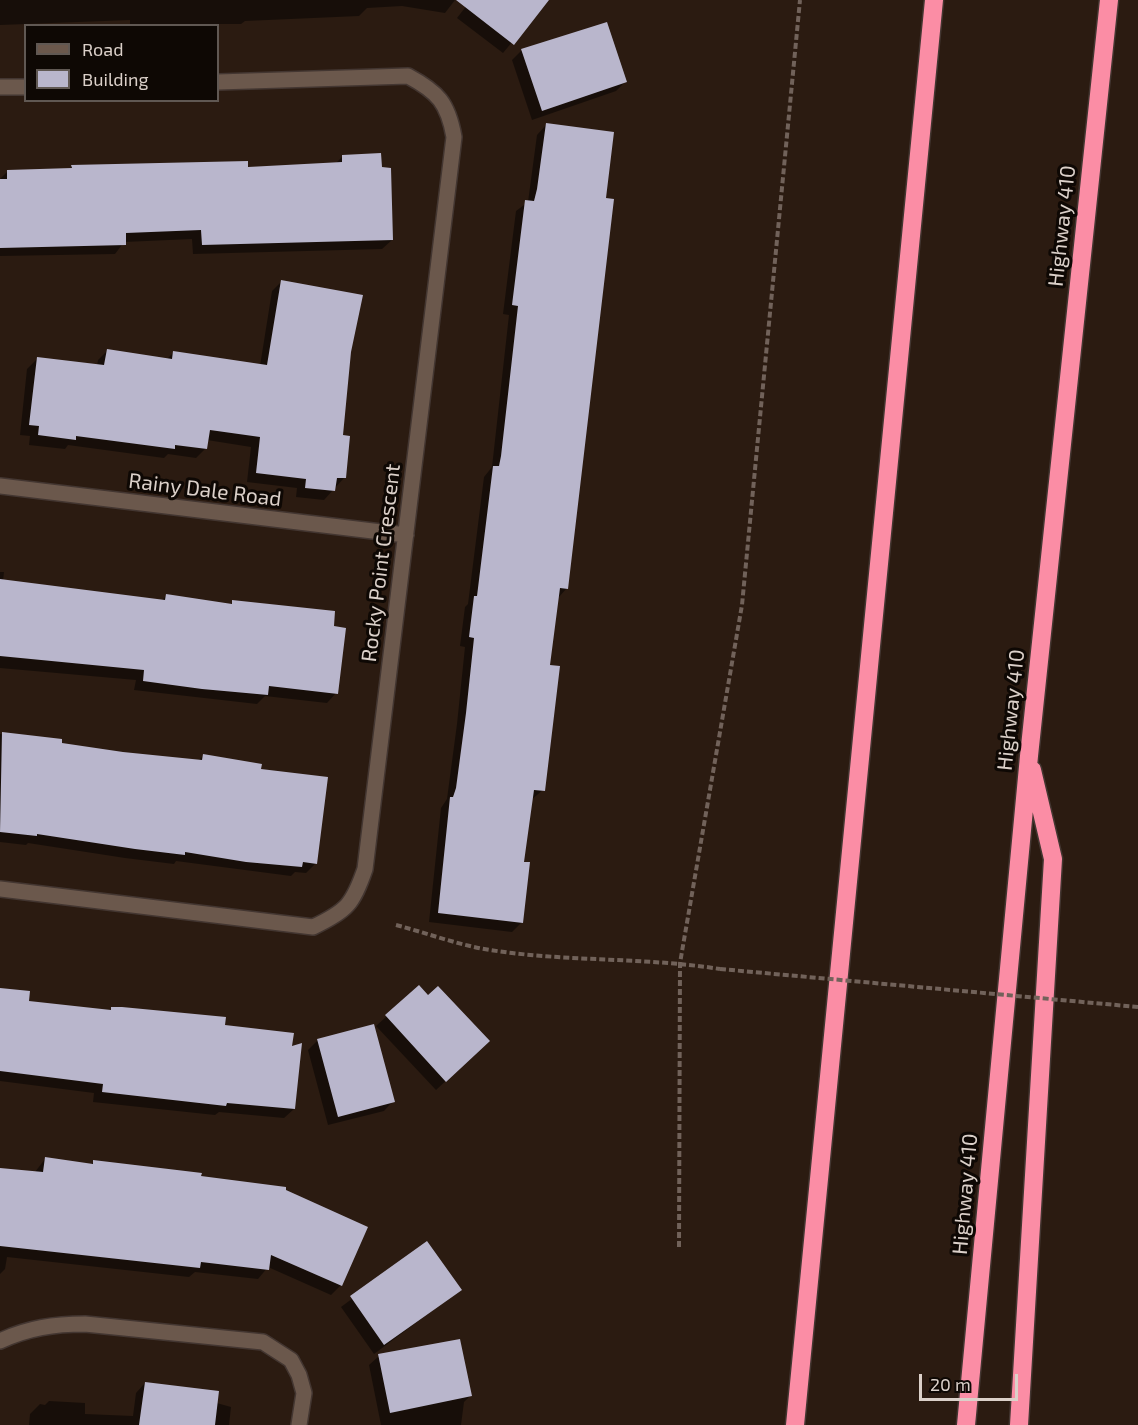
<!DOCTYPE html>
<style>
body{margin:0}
#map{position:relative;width:1138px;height:1425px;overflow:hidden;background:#2b1b11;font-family:"Exo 2",sans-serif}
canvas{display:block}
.legend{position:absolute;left:24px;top:24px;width:195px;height:78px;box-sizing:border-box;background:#0e0804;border:2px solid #605853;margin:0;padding:8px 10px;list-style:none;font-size:18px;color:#dbd0c9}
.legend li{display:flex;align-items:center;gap:12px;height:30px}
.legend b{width:30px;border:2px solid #605853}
.scale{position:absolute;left:919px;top:1374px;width:99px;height:27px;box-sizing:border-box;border:3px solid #dbd0c9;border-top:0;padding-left:8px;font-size:18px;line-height:21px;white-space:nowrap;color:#dbd0c9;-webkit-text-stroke:4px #0e0804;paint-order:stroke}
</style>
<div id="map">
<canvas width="1138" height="1425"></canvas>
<ul class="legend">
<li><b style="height:8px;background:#6b584c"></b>Road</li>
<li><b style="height:16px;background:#b9b6cc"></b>Building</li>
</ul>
<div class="scale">20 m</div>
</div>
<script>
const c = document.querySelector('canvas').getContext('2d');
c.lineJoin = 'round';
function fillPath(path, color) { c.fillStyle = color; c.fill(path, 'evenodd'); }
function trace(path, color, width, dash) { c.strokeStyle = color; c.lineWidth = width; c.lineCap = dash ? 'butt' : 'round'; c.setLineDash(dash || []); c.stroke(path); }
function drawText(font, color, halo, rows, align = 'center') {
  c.font = font + ' "Exo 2",sans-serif'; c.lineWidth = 6; c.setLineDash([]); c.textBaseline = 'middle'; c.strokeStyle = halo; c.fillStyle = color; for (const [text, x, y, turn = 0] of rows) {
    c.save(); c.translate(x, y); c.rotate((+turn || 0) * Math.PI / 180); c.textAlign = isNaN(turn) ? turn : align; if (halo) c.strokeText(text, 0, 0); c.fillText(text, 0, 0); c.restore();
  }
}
fillPath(new Path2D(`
 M0 0H455L445 13 402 6 367 8 359 16 245 21 241 24H130V20L0 25Z
 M471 0H547L503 53 457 18Z
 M606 24 626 81 616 91 532 120 512 60 521 51Z
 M546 125 604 199 567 588 558 598 548 666 543 790 531 800 522 863 521 923 512 932 429 922 441 808 447 799 457 724 465 647 460 646 465 607 468 604 484 477 492 467 509 315 503 314 516 211 528 202 537 135Z
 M343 156 392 240 382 249 193 254 192 239 124 242 115 254 0 256V179L8 171 69 170 72 166 246 168 335 164Z
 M282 281 350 352 341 437 344 478 324 500 296 497 297 488 247 482 251 447 207 440 206 448 196 458 168 454 164 458 68 445 65 449 29 445 30 436 20 435 27 369 37 359 97 366 98 360 107 351 167 359 173 353 260 366 272 291Z
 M0 572H4L3 581 161 601 167 595 230 605 233 602 332 627 336 693 327 703 265 696 257 704 134 690 136 680 0 668Z
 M0 734 61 741 60 744 123 753 198 761 203 756 260 770 316 863 306 873 295 872 291 876 176 861 174 864 125 858 28 843 26 845 0 842Z
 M419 987 478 1051 436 1090 376 1026Z
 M0 990 27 1003 109 1011 112 1009 224 1026 290 1048 294 1109 284 1118 219 1112 215 1115 93 1102 94 1093 0 1081Z
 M318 1040 393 1101 384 1111 328 1125 308 1050Z
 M45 1159 90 1165 94 1162 200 1177 341 1285 331 1295 268 1267 258 1279 195 1272 189 1277 7 1257 5 1269 0 1274V1169L35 1172Z
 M427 1243 460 1290 374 1354 341 1307Z
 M379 1356 470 1396 464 1402 461 1425H381L369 1365Z
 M145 1383 231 1407 229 1425H29L30 1414 40 1404 45 1405 49 1401 85 1403V1414L133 1416 136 1393Z`), '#0007');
fillPath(new Path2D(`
 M456 0H549L514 45Z
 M607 22 627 82 542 111 521 49Z
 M546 123 614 132 606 198 614 199 568 589 560 588 550 665 560 666 545 791 534 790 524 862H530L523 923 438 913 450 797H453L456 788 466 713 474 638 469 637 474 596H477L493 466H499L501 456 518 306 512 305 525 200 534 201 537 189Z
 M381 153 382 167 391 168 393 240 202 245 201 230 126 233V245L0 248V179H7V170L72 168 71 165 248 161V167L342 162V155Z
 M281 280 363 295 351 352 343 435 350 436 346 478H337L335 491 305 488 306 479 256 473 260 437 210 430 207 449 175 445V449L76 436V440L38 435 39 426 29 425 37 357 104 365 107 349 172 359 173 351 267 365Z
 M0 579 165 600 166 594 232 604V600L335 611 334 626 346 628 338 694 269 686 268 695 202 689 143 681 144 670 0 656Z
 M2 732 62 739V743L123 752 202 760 203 754 262 764 261 769 328 777 317 864 303 862 302 867 246 862 185 852V855L135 849 37 834V836L0 832Z
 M419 985 428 995 438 986 490 1041 446 1082 385 1015Z
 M0 988 30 991 29 1001 111 1010V1007H122L226 1017 225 1025 294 1033 292 1046 302 1043 295 1109 227 1103 226 1106 102 1092 103 1084 0 1071Z
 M374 1024 395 1102 338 1117 317 1039Z
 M45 1157 93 1164V1160L177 1170 202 1173 201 1176 286 1187V1190L368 1227 342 1286 271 1255 269 1270 201 1262 200 1268 0 1246V1168L43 1172Z
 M427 1241 462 1290 384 1345 350 1296Z
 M460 1339 472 1396 390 1413 378 1354Z
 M145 1382 219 1391 215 1425H139Z`), '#b9b6cc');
const minor = new Path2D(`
 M0 87H26
 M0 486 406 535
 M0 889 313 927C347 911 353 904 365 869L454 137C448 103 438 92 408 76L218 82
 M0 1341C28 1328 54 1324 85 1324L263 1342 291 1360 299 1375 304 1393 299 1425`);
const motorway = new Path2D(`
 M795 1425 934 0
 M966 1425 1029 756 1109 0
 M1019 1425 1053 859 1032 770`);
trace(minor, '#433631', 18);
trace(motorway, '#433631', 21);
trace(new Path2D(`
 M396 925C427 933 458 945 490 950 566 962 644 957 720 969
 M679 1247 680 963 742 605 800 0`), '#71625a', 4, [6, 3]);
trace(minor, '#6b584c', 15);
trace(motorway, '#fb8da5', 18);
trace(new Path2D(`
 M720 969 1138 1007`), '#71625a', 4, [6, 3]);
drawText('21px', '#dbd0c9', '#0e0804', [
 ["Highway 410",1062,226,-84],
 ["Rainy Dale Road",205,490,7],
 ["Rocky Point Crescent",381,563,-83],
 ["Highway 410",1011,710,-84],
 ["Highway 410",965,1194,-85]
]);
</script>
